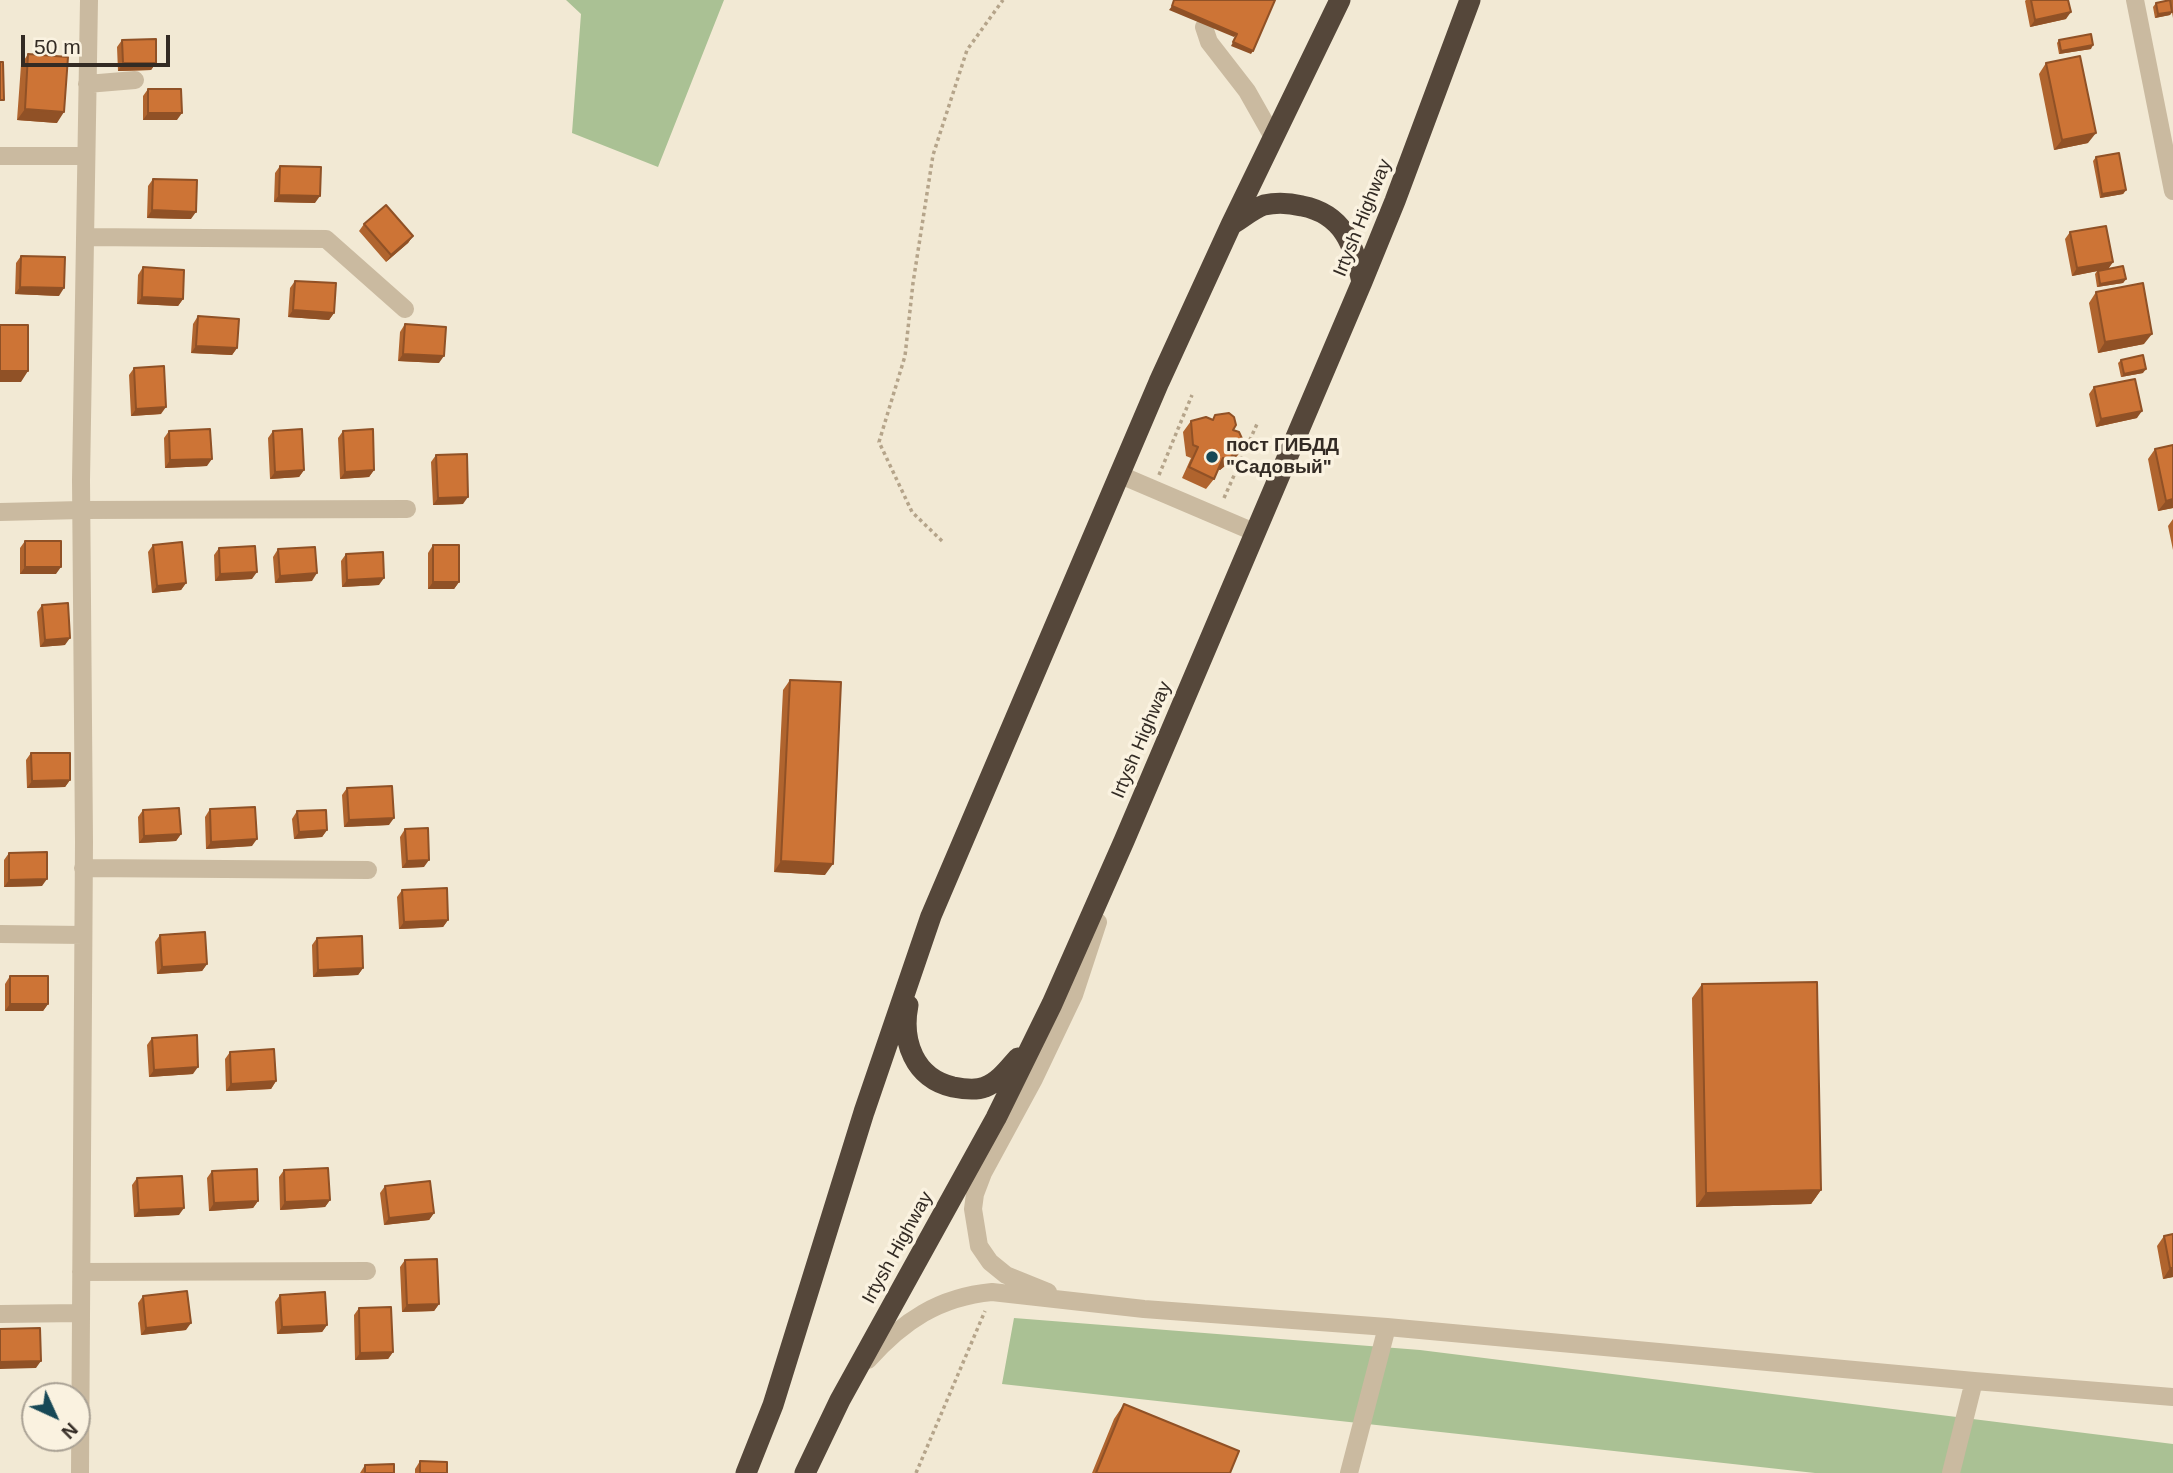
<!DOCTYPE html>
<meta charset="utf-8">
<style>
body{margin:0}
#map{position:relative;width:2173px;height:1473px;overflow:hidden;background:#f2e9d4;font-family:Arial,sans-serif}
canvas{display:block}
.north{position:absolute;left:21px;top:1382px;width:70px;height:70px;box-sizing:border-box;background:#faf2e0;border:2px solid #aaa295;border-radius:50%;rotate:135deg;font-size:19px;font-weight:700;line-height:28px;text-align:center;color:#332b24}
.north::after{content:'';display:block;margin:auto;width:24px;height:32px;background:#174856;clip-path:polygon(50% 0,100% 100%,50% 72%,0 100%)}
.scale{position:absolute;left:21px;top:35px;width:149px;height:32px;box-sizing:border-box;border:4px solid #332b24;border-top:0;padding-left:9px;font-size:21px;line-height:24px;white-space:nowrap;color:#332b24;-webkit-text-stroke:5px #faf2e0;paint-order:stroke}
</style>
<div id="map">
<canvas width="2173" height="1473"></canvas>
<div class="north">N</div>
<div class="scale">50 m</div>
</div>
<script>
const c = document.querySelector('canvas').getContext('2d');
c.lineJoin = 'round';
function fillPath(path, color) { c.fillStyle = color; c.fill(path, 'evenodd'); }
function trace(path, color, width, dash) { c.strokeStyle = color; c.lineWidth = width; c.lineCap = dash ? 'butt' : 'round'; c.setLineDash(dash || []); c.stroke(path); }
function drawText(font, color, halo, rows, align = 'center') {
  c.font = font + ' Arial,sans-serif'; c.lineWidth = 7; c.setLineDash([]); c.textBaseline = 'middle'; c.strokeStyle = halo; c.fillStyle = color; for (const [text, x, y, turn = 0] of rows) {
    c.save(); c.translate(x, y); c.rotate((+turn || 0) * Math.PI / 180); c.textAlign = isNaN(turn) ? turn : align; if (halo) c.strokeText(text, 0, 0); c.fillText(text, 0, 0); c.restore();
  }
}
fillPath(new Path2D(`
 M566 0H724L658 167 572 133 581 14Z
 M1014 1318 1420 1350 2173 1444V1473H1815L1002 1384Z`), '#aac194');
trace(new Path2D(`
 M1159 475 1192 395
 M1224 498 1257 424
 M942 541 912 512 879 442 905 356 913 283 933 155 967 50 1003 0
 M916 1473 985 1311`), '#b5a48a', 3.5, [3.5, 3.5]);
trace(new Path2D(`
 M2135 0 2173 191
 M1204 27 1209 42 1247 91 1273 137
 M87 84 135 80
 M0 156H86
 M85 237 326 239 405 309
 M1118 474 1254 532
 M0 512 81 510 407 509
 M83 868 368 870
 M0 934 83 935
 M81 1272 367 1271
 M1048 1292 1006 1275 990 1262 979 1246 973 1209 975 1194 983 1173 1034 1079 1074 995 1098 922
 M0 1314 81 1313
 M868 1360C903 1321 939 1297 992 1292L1144 1309 1387 1327 1974 1381 2173 1397
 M80 1473 84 842 81 480 89 0
 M1349 1473 1387 1327
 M1951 1473 1974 1381`), '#cabaa0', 18);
trace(new Path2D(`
 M1231 225C1241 219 1253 209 1264 205 1277 202 1290 203 1302 206 1344 214 1354 246 1362 282
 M908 1005C901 1041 914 1078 953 1087 963 1089 975 1091 985 1087 999 1082 1009 1068 1018 1058
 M746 1473 773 1405 864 1112 931 916 1159 382 1231 225 1340 0
 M805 1473 840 1400 996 1118 1052 1004 1124 841 1362 282 1395 201 1470 0`), '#55473a', 21);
fillPath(new Path2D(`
 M2026 0H2068L2066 19 2030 27 2025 1Z
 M2169 0H2173V18L2172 12 2170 15 2155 18 2153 7 2156 3Z
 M122 40 156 63 151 70 118 71 117 47Z
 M2059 40 2091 49 2059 54 2057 43Z
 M28 54 57 123 17 120 21 65Z
 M2046 63 2088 143 2054 150 2039 74Z
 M148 89 177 120H143V96Z
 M2096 157 2126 190 2123 194 2100 198 2093 161Z
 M280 166 315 203 274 202 275 173Z
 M153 179 191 219 147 218 148 186Z
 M364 224 413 236 408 243 386 262 359 231Z
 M2070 232 2113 262 2108 269 2126 279 2123 283 2097 287 2095 274 2097 271 2072 276 2065 239Z
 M21 256 59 296 15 294 16 263Z
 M143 267 183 299 178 306 137 304 138 275Z
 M295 281 334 313 329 320 288 317 290 288Z
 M2096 292 2144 344 2098 353 2089 303Z
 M198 316 237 348 232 355 191 353 193 324Z
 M405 324 439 363 398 361 400 332Z
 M2121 360 2143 373 2121 377 2118 363Z
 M134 368 161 414 131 416 129 375Z
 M2094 387 2137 418 2096 427 2089 394Z
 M1215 415 1233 430 1245 445 1237 456 1220 470H1218L1214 479 1206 489 1182 478 1191 458 1186 456 1183 432 1191 421 1212 420Z
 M169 431 207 466 165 468 164 438Z
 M273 431 304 470 299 477 270 479 268 438Z
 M343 431 374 470 369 477 340 479 338 438Z
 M2173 445V508L2158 511 2148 459 2155 449Z
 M436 455 463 504 433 505 431 462Z
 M2173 519V550L2168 526Z
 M25 541 56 574H20V548Z
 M153 545 186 583 181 590 152 593 148 552Z
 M433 545 459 582 454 589H428V553Z
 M219 548 252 579 215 581 214 555Z
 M278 549 312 581 275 583 273 557Z
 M346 554 379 585 342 587 341 561Z
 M42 605 65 645 40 647 37 612Z
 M790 680 825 875 774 872 783 690Z
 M31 753 70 780 65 787 27 788 26 760Z
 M347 788 389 825 344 827 342 795Z
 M210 809 252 846 206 849 205 817Z
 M143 810 181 834 176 841 139 843 138 817Z
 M297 811 327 830 322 837 294 839 292 819Z
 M405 829 424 867 402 868 400 837Z
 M9 853 42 886 4 887V860Z
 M402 890 448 920 443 927 399 929 397 897Z
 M160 935 207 964 202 971 157 974 155 942Z
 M317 938 363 968 358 975 313 977 312 945Z
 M10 976 48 1004 43 1011H5V984Z
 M1702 984 1821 1190 1811 1204 1696 1207 1692 998Z
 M152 1038 193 1074 149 1077 147 1045Z
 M230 1052 276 1081 271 1089 226 1091 225 1059Z
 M284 1170 330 1200 325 1207 280 1210 279 1177Z
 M212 1171 258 1201 253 1208 209 1211 207 1178Z
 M137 1178 179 1215 134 1217 132 1185Z
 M385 1186 434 1213 429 1220 384 1225 380 1193Z
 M2164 1236 2173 1277 2163 1279 2157 1246Z
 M405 1260 439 1304 434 1311 402 1312 400 1267Z
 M280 1295 327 1325 322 1332 277 1334 275 1302Z
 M143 1296 186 1330 141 1335 138 1303Z
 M359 1308 393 1352 388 1359 355 1360 354 1315Z
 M1124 1404 1230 1473H1092L1114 1419Z
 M420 1461 447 1473H415V1469Z
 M365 1465 394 1473H360Z`), '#b0642e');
fillPath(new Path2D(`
 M1172 6 1237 34 1234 37 1169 10Z
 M2071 12 2066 19 2030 27 2035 20Z
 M2172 12 2170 15 2155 18 2158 14Z
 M1233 42 1253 51 1251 54 1231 46Z
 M2093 45 2091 49 2059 54 2061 51Z
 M123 63H156L151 70 118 71Z
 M25 109 64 112 57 123 17 120Z
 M148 113H182L177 120H143Z
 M2096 133 2088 143 2054 150 2062 140Z
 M2126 190 2123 194 2100 198 2102 194Z
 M279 195 320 196 315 203 274 202Z
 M152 210 196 212 191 219 147 218Z
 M413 236 408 243 386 262 391 255Z
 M2113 262 2108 269 2072 276 2077 268Z
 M2126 279 2123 283 2097 287 2100 284Z
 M20 287 64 288 59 296 15 294Z
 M142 297 183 299 178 306 137 304Z
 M293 310 334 313 329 320 288 317Z
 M2152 334 2144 344 2098 353 2105 342Z
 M196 346 237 348 232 355 191 353Z
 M403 354 444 356 439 363 398 361Z
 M2146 369 2143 373 2121 377 2124 374Z
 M0 371H28L21 382H0Z
 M166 407 161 414 131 416 136 409Z
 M2142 411 2137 418 2096 427 2101 419Z
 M1245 445 1237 456 1220 470 1216 469 1223 458Z
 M212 459 207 466 165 468 170 460Z
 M304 470 299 477 270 479 275 472Z
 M374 470 369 477 340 479 345 472Z
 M468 497 463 504 433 505 438 498Z
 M2173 499V508L2158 511 2166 501Z
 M25 567H61L56 574H20Z
 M257 572 252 579 215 581 220 574Z
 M317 573 312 581 275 583 280 576Z
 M384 578 379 585 342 587 347 580Z
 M433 582H459L454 589H428Z
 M186 583 181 590 152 593 157 586Z
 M70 638 65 645 40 647 45 640Z
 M70 780 65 787 27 788 32 781Z
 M394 818 389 825 344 827 349 820Z
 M327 830 322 837 294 839 299 832Z
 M181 834 176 841 139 843 144 836Z
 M257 839 252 846 206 849 211 842Z
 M429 860 424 867 402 868 407 861Z
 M781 861 833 864 825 875 774 872Z
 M47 879 42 886 4 887 9 880Z
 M448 920 443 927 399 929 404 922Z
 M207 964 202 971 157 974 162 967Z
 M363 968 358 975 313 977 318 970Z
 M10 1004H48L43 1011H5Z
 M198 1067 193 1074 149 1077 154 1070Z
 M276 1081 271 1089 226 1091 231 1084Z
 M1821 1190 1811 1204 1696 1207 1706 1193Z
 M330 1200 325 1207 280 1210 285 1202Z
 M258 1201 253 1208 209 1211 214 1203Z
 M184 1208 179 1215 134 1217 139 1210Z
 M434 1213 429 1220 384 1225 389 1218Z
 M2170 1268H2173V1277L2163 1279Z
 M439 1304 434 1311 402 1312 407 1305Z
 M191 1323 186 1330 141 1335 146 1328Z
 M327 1325 322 1332 277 1334 282 1327Z
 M393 1352 388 1359 355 1360 360 1353Z
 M41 1361 36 1368 0 1369V1362Z`), '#905126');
const building = new Path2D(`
 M1174 0H1275L1253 51 1233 42 1237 34 1172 6Z
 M2031 0H2068L2071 12 2035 20Z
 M2170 0 2172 12 2158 14 2156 3Z
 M2091 34 2093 45 2061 51 2059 40Z
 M156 39V63H123L122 40Z
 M28 54 68 57 64 112 25 109Z
 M2080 56 2096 133 2062 140 2046 63Z
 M0 62H3L4 100H0Z
 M148 89H181L182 113H148Z
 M2119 153 2126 190 2102 194 2096 157Z
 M280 166 321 167 320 196 279 195Z
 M153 179 197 180 196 212 152 210Z
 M386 205 413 236 391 255 364 224Z
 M2106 226 2113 262 2077 268 2070 232Z
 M21 256 65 257 64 288 20 287Z
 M2123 266 2126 279 2100 284 2098 271Z
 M143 267 184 270 183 299 142 297Z
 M295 281 336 283 334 313 293 310Z
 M2143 283 2152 334 2105 342 2096 292Z
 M198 316 239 319 237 348 196 346Z
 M405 324 446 327 444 356 403 354Z
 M0 325H28V371H0Z
 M2143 355 2146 369 2124 374 2121 360Z
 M164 366 166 407 136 409 134 368Z
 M2135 379 2142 411 2101 419 2094 387Z
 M1229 413 1234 417 1236 425 1233 430 1239 432 1245 445 1227 460 1223 458 1214 479 1189 467 1198 447 1193 445 1191 421 1206 417 1213 420 1215 415Z
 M210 429 212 459 170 460 169 431Z
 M302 429 304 470 275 472 273 431Z
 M373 429 374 470 345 472 343 431Z
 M2173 445V499L2166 501 2155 449Z
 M467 454 468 497 438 498 436 455Z
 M25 541H61V567H25Z
 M182 542 186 583 157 586 153 545Z
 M433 545H459V582H433Z
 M255 546 257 572 220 574 219 548Z
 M315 547 317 573 280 576 278 549Z
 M383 552 384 578 347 580 346 554Z
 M68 603 70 638 45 640 42 605Z
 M790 680 841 682 833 864 781 861Z
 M31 753H70V780L32 781Z
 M392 786 394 818 349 820 347 788Z
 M255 807 257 839 211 842 210 809Z
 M179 808 181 834 144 836 143 810Z
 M326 810 327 830 299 832 297 811Z
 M428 828 429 860 407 861 405 829Z
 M47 852V879L9 880V853Z
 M447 888 448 920 404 922 402 890Z
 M205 932 207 964 162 967 160 935Z
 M362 936 363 968 318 970 317 938Z
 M10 976H48V1004H10Z
 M1817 982 1821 1190 1706 1193 1702 984Z
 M197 1035 198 1067 154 1070 152 1038Z
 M274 1049 276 1081 231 1084 230 1052Z
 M328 1168 330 1200 285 1202 284 1170Z
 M257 1169 258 1201 214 1203 212 1171Z
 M182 1176 184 1208 139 1210 137 1178Z
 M430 1181 434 1213 389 1218 385 1186Z
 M2173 1234V1268H2170L2164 1236Z
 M437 1259 439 1304 407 1305 405 1260Z
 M187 1291 191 1323 146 1328 143 1296Z
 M325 1292 327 1325 282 1327 280 1295Z
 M391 1307 393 1352 360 1353 359 1308Z
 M40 1328 41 1361 0 1362V1329Z
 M1124 1404 1239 1451 1230 1473H1096Z
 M420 1461 447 1462V1473H420Z
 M394 1464V1473H365V1465Z`);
fillPath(building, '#cd7436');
trace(building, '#905126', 2);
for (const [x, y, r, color] of [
 [1212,457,7,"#174856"]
]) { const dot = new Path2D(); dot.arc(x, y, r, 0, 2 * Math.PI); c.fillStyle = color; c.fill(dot); trace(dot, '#faf2e0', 2.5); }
drawText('19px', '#332b24', '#faf2e0', [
 ["Irtysh Highway",1363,218,-68],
 ["Irtysh Highway",1142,740,-67],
 ["Irtysh Highway",898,1248,-61]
]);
drawText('bold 19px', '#332b24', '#faf2e0', [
 ["пост ГИБДД",1226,446],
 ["\"Садовый\"",1226,468]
], 'left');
</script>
